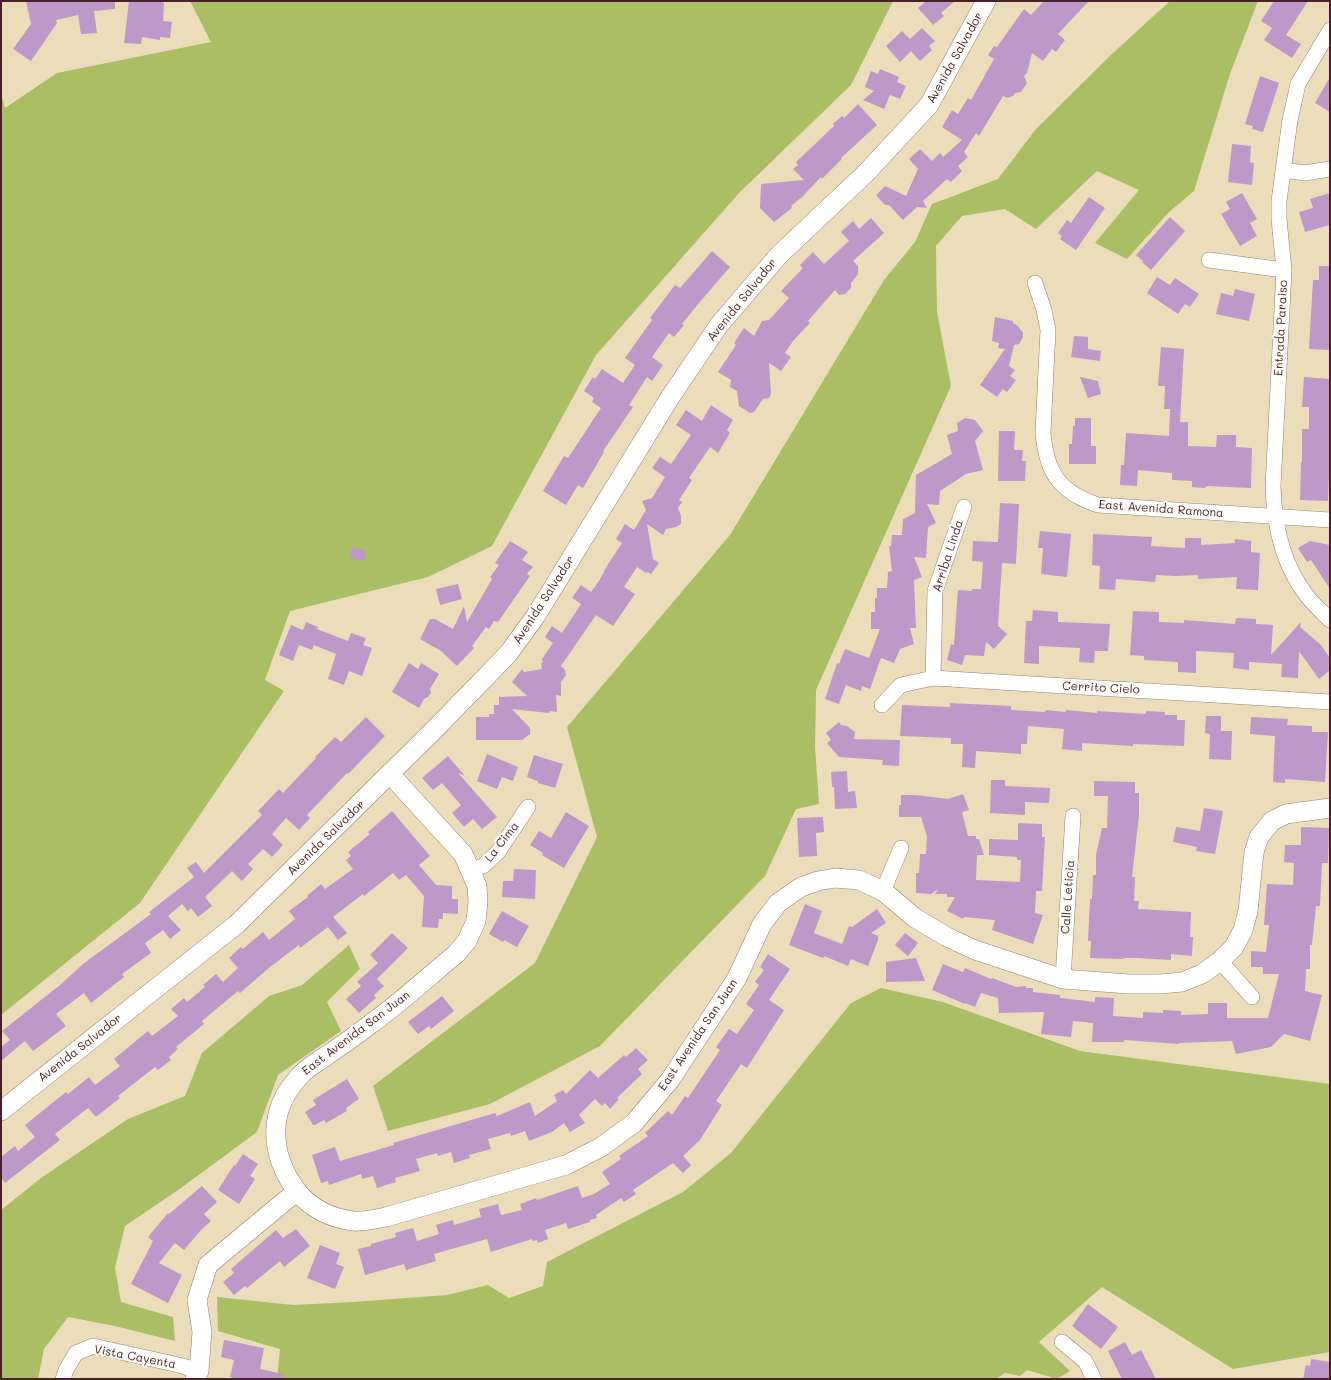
<!DOCTYPE html>
<style>
body{margin:0}
#map{position:relative;width:1331px;height:1380px;overflow:hidden;background:#ebddba;font-family:Mali,sans-serif}
canvas{display:block}
.frame{position:absolute;inset:0;border:2px solid #4a1f2b;pointer-events:none}
</style>
<div id="map">
<canvas width="1331" height="1380"></canvas>
<div class="frame"></div>
</div>
<script>
const c = document.querySelector('canvas').getContext('2d');
c.lineJoin = 'round';
function fillPath(path, color) { c.fillStyle = color; c.fill(path, 'evenodd'); }
function trace(path, color, width, dash) { c.strokeStyle = color; c.lineWidth = width; c.lineCap = dash ? 'butt' : 'round'; c.setLineDash(dash || []); c.stroke(path); }
function drawText(font, color, halo, rows, align = 'center') {
  c.font = font + ' Mali,sans-serif'; c.lineWidth = 4; c.setLineDash([]); c.textBaseline = 'middle'; c.strokeStyle = halo; c.fillStyle = color; for (const [text, x, y, turn = 0] of rows) {
    c.save(); c.translate(x, y); c.rotate((+turn || 0) * Math.PI / 180); c.textAlign = isNaN(turn) ? turn : align; if (halo) c.strokeText(text, 0, 0); c.fillText(text, 0, 0); c.restore();
  }
}
fillPath(new Path2D(`
 M190 1H893L851 85 740 192 596 355 492 546 428 577 290 611 265 680 284 691 140 903 1 1015V94L5 108 57 73 211 42Z
 M1170 1H1258L1230 74 1194 191 1168 213 1127 259 1095 243 1139 190 1097 171 1036 229 1005 209 962 216 936 246 937 312 951 386 816 690 815 747 819 804 796 809 765 876 600 1046 490 1104 388 1131 373 1086 535 963 597 837 567 727 730 535 884 280 915 242 932 204 998 179 1036 129 1113 53Z
 M349 945 360 969 327 1002 341 1031 278 1075 257 1132 181 1188 125 1226 115 1268 121 1302 173 1317 175 1341 115 1326 68 1317 44 1349 38 1379H1V1210L41 1178 128 1119 185 1096 202 1053 269 996 302 985Z
 M881 988 943 1002 1080 1051 1330 1084V1352L1233 1369 1102 1287 1039 1342 1070 1371 1057 1379 1027 1370 1020 1376 1005 1373 996 1379H277L280 1349 218 1331 217 1297 293 1305 353 1302 447 1295 488 1285 509 1298 543 1286 547 1262 683 1192 731 1153 851 1003Z`), '#aabf64');
fillPath(new Path2D(`
 M26 1H115V9L94 11 97 33 81 34 78 15 56 20 57 23 31 61 13 49 31 24Z
 M129 1H159L164 3 163 21 172 22 170 38 160 37V40L142 37 141 44 124 43Z
 M926 1H955L941 13 944 16 933 25 918 8Z
 M1044 1H1089L1058 34 1065 40 1056 52 1052 49 1043 61 1032 53 1027 73 1024 76 1027 83 1021 92 1015 93 1013 96 1008 98 1003 96 979 136 976 133 964 152 968 157 958 166 962 171 951 182 947 179 923 201 927 208 917 207 903 220 889 205H885L876 195 885 186 906 196 918 169 909 159 920 149 932 161 940 153 943 157 962 140 942 127 952 110 958 114 968 98 971 100 994 59 988 55 994 46 997 47 1024 9 1031 15Z
 M1274 1H1308L1286 35 1301 44 1292 58 1264 40 1272 28 1261 21Z
 M922 28 935 41 929 46 932 50 920 61 911 51 900 62 886 46 902 31 910 39Z
 M880 69 899 77 897 82 906 86 900 99 890 95 884 109 863 100 874 91 865 87 871 71 878 74Z
 M1260 76 1279 83 1263 132 1252 129 1253 126 1245 124Z
 M1330 77V112L1315 103Z
 M858 104 877 125 841 158 842 159 822 179 821 177 802 197 791 206 792 208 774 222 760 208 761 184 804 180 793 169 798 165 796 162 834 126 833 124 842 116 844 118Z
 M1232 144 1251 146 1250 162 1254 163 1252 185 1228 182Z
 M1242 193 1257 219 1250 223 1257 236 1240 246 1221 214 1230 209 1226 202Z
 M1330 193V225L1305 232 1299 212 1313 208 1310 199Z
 M1089 197 1105 208 1076 250 1060 239 1062 236 1058 233 1067 220 1071 223Z
 M1170 217 1185 231 1151 270 1142 262 1143 261 1136 255Z
 M871 218 884 233 853 261 858 266V274L851 283V288L845 294 839 295 835 290 808 321 810 323 793 341 785 353 791 357 781 371 769 363 771 394 769 398 763 399 754 412 750 413 739 406 737 391 730 387 731 380 718 372 736 345 734 343 744 328 754 336 762 321 769 320 789 298 781 291 803 268 800 265 813 252 824 264 849 241 841 232 853 221 859 229Z
 M712 251 730 267 699 303 682 324 684 325 674 337 669 333 652 357 663 365 652 381 647 377 629 405 633 407 603 451 604 452 583 488 578 485 566 505 543 491 564 456 568 458 601 408 592 402 594 398 584 391 593 377 595 379 602 369 623 383 635 365 625 358 652 320 650 318 675 285 680 288Z
 M1319 266H1330V350L1309 349 1313 280H1319Z
 M1157 277 1170 285 1175 278 1199 294 1190 307 1185 304 1178 314 1147 293Z
 M1235 289 1255 294 1249 321 1216 314 1221 293 1233 296Z
 M995 317 1013 321V323L1018 326 1023 333V337L1019 344 1014 345 1009 366 1015 370 1010 376 1016 380 1007 392 1003 389 997 397 980 385 1005 349 998 348 999 343 992 341Z
 M1074 336 1088 337V349L1101 351 1100 361 1071 357Z
 M1161 347 1184 349 1180 422H1188V446L1216 447 1217 435H1236V447L1252 448 1251 488 1206 486 1205 488 1192 487V481L1172 480V473L1138 470 1137 486 1120 485 1121 465H1124L1126 433 1169 436 1170 409H1164L1165 386H1158Z
 M1080 377 1098 381 1101 394 1088 398Z
 M1304 377 1330 379V450L1328 501 1300 500 1301 462H1302V429H1309V407H1302Z
 M711 405 733 420 727 430 730 433 718 453 710 447 689 478 692 480 679 500 682 502 678 508 681 516V524L676 527 666 529 663 535 647 524 653 559 659 563 651 574 647 572 646 573 637 567 624 587 635 594 613 626 596 615 561 666 565 670 566 675 561 682V696L556 695 557 712 550 711 549 713 512 709 530 728V734L522 740H476V717H489V714H494V705H499V695L500 697 527 696 512 682 522 669 524 672 542 669 541 663H543L542 659 553 643 545 637 552 626 562 633 581 604 572 598 581 585 591 592 599 581 607 566 622 543 616 539 625 524 634 530 646 510 642 501 652 498 665 477 652 468 660 457 671 464 691 435 676 425 686 410 702 421Z
 M965 418 975 420 983 431 975 441 983 470 966 474 940 491 939 505 927 504 936 523 928 527 926 558 914 557 922 577 914 580 916 628H910L914 644 900 649 894 663 881 658 870 689 862 686 861 691 846 685 839 704 825 699 837 663 839 664 845 649 869 658 880 629H871V612H875V598H877V588H887L888 572 892 571 889 546H891L892 535H902L903 519 915 513 916 475 952 454 947 435 958 431 957 423Z
 M1075 418H1091V446H1096V464H1069V444H1072L1073 426H1075Z
 M999 431H1015L1014 450H1023L1022 461H1026L1025 481H998Z
 M1000 503 1019 504 1016 564 1002 563 998 626 1007 634 994 649 986 642 984 656 965 655 962 665 947 660 951 644 954 645 958 590 972 591V589H981L983 562 972 561 973 541 998 542Z
 M1040 531 1071 534 1067 577 1041 574 1043 548H1038Z
 M1093 534 1152 537 1151 546 1185 548V538H1201V545L1235 543V539L1251 541V552L1260 553 1258 590 1236 589 1237 577 1198 579V575L1176 576 1156 575 1155 582 1116 579 1115 590 1099 589 1100 566 1092 565Z
 M510 541 528 552 522 560 533 567 527 574 530 576 498 622 494 621 489 629 486 627 472 646 474 648 457 666 441 651 420 639 430 619H435L453 629 464 606 467 622 492 579 490 577 499 565 495 563Z
 M1310 541 1330 545V589L1311 560 1307 562 1298 548Z
 M352 547 366 551 364 561 349 558Z
 M458 584 462 599 440 605 436 589Z
 M1033 610 1058 612V622L1110 624 1108 651H1095L1094 663 1079 662 1080 648 1039 646V664L1024 663 1026 621H1032Z
 M1133 611 1159 612V622L1184 623V620L1235 624 1236 618 1256 619V624L1273 625 1271 655 1301 622 1300 627 1321 645 1330 658V670L1319 679 1299 651 1298 678 1281 677 1282 664 1249 662V670L1233 668 1234 653 1196 651V673L1178 672V662L1144 660V656L1130 655Z
 M306 622 318 627 317 629 348 641 351 633 366 638 363 645 372 648 362 676 349 671 344 685 328 679 336 654 314 645 312 650 299 645 293 661 279 655 291 625 303 630Z
 M409 663 418 669 421 663 439 674 430 689 431 693 428 697 424 699 419 708 392 692Z
 M950 703 1011 706V710L1045 712 1046 710 1066 712V710L1097 713V711L1146 714V711L1165 712V715H1177V720H1185L1184 746 1133 744V746L1082 743V751L1062 749 1064 729 1028 726 1027 744H1021V754L976 751 975 768 962 767 963 744H951V738L900 736 902 705 950 707Z
 M1206 716H1221V731H1232L1231 760 1209 759 1210 734 1205 733Z
 M366 717 385 736 348 774 347 773 307 815 310 818 299 830 286 818 272 834 283 845 272 857 263 849 248 864 253 869 242 881 232 871 205 897 212 906 198 917 191 908 188 911 182 904 168 916 181 930 170 939 163 930 145 943 151 953 122 974 124 977 91 1003 84 993 56 1014 66 1026 33 1051 25 1041 1 1061V1047L10 1040 2 1031 60 985 83 964 151 914 149 912 194 877 187 868 196 862 204 873 262 815 258 811 279 789 283 793 316 758 315 757 335 737 341 742Z
 M1251 717 1288 719 1287 725 1312 726V732H1328L1325 782 1285 779V783L1273 782 1275 736 1250 734Z
 M839 722 841 725 847 726 855 732 854 739 900 740 899 766 882 765 883 760 839 757 827 743 831 740 826 733Z
 M487 754 518 767 513 781 502 777 497 789 477 781Z
 M534 755 563 764 555 788 538 783V781L527 777Z
 M448 756 465 776 458 773 497 817 482 829 473 819 464 827 452 813 461 805 442 783 433 790 422 778Z
 M847 771 848 792 855 791 857 808 835 809 834 787H832L831 772Z
 M991 780H1005V786L1050 788 1049 803 1025 802V815L990 813Z
 M1094 781 1135 782V793H1139V815L1132 877H1135L1134 901H1139L1138 909 1191 912 1190 937H1193L1192 956 1171 954V960L1137 958H1124L1123 959 1090 958 1091 941H1088L1090 899H1092L1093 875H1096V855L1102 828H1107L1108 796H1094Z
 M963 794 969 810 962 812 968 836H976V839H979L984 855H977L976 880 1020 882 1021 860H1017V857L989 855V839L1018 840V823L1042 824V837H1045L1042 891H1036L1035 913 1043 915 1033 944 992 930 995 920 964 917 963 919 947 911 955 897H947V894H935L938 889 931 894 916 893V873H919L920 854H926L927 836 921 817H899V805H901V795H916L948 799Z
 M1204 808 1223 811 1215 854 1196 851 1197 847 1173 842 1176 827 1200 831Z
 M392 811 430 856 419 865 436 885 452 886V899H458V914L443 913V919H439L438 928 422 927 424 896 406 875 399 880 393 873 364 896 363 894 333 917 347 933 338 940 328 927 300 948 299 945 270 967 240 993 238 991 202 1021 204 1024 176 1047 178 1049 169 1057 171 1060 158 1070 155 1067 118 1096 120 1098 96 1117 88 1108 55 1134 60 1140 5 1183 1 1178V1157L15 1146 18 1151 35 1137 25 1125 66 1092 68 1094 89 1077 95 1085 120 1066 114 1059 148 1031 152 1036 178 1016 171 1009 184 998 187 1002 205 987 203 985 216 974 223 982 238 968 229 958 241 947 243 949 263 932 269 940 295 919 289 911 308 897 307 896 321 884 325 889 353 869 346 860 351 856 348 852 370 834 368 832Z
 M566 812 589 826 564 868 542 855 543 853 530 845 539 831 551 838Z
 M823 817 824 832 816 833 817 856 799 857 797 818Z
 M1301 827 1329 828 1328 863H1322L1320 906H1316L1312 945H1310V969H1306L1305 991 1322 995 1310 1041 1284 1034 1271 1047 1236 1054 1232 1041 1179 1043V1044L1124 1040V1042H1092L1093 1023 1073 1021 1071 1037 1041 1034 1044 1012 999 1013 998 998 981 993 975 1007 965 1003V1004L932 990 943 964 963 972 965 968 991 979 992 978 1016 987 1026 986V988H1033V992L1060 995V998L1095 1002V997L1114 998 1113 1016 1143 1018V1012L1163 1013V1010L1181 1011V1015L1208 1014V1003H1227V1018H1268L1279 974H1263V967H1251V951L1266 952 1269 925H1264L1267 884 1293 885 1294 863 1284 862 1285 845H1301Z
 M514 869 536 870 535 899 502 897 503 881H513Z
 M805 904 822 911 814 933 842 944 849 926 852 927 877 909 886 923 871 933 878 936V940L868 966 851 959 848 966 824 956 823 958 789 945Z
 M502 911 529 926 517 947 504 940 503 942 489 934Z
 M392 933 408 948 377 979 384 986 374 995 376 998 359 1013 346 999 361 986 357 982 378 963 370 955Z
 M905 933 918 943 908 956 895 945Z
 M768 954 790 969 769 1000 784 1010 747 1068 741 1064 716 1101 722 1105 700 1140 683 1156 691 1165 683 1173 673 1163 633 1190 636 1194 624 1202 621 1198 596 1215 597 1218 590 1220V1222L568 1229 566 1223 545 1230 548 1239 538 1243 537 1240 533 1241 532 1239 491 1252 487 1239 434 1254 436 1261 406 1270 404 1264 365 1275 358 1249 371 1246V1244L396 1237 395 1233 413 1228 417 1241 439 1234 436 1225 453 1220 454 1225 481 1217 479 1209 498 1204 501 1215 522 1210 520 1204 536 1198 537 1200 578 1186 582 1198 594 1194 610 1184 602 1172 621 1159 619 1156 648 1136 645 1133 668 1111 672 1115 685 1096 688 1098 720 1050 716 1047 729 1029 737 1034 754 1010 746 1004 759 985 755 982 764 970 760 967Z
 M916 958 925 981 886 982V962Z
 M442 996 454 1011 431 1029 429 1026 418 1034 408 1022Z
 M636 1048 648 1060 638 1069 642 1074 617 1098 619 1099 610 1109 605 1103 602 1106 595 1099 579 1115 585 1123 570 1132 564 1123 552 1132 529 1141 525 1131 511 1136 510 1133 488 1139 491 1149 469 1155 470 1158 454 1163 451 1152 438 1156 437 1153 416 1159 420 1171 395 1178 396 1182 377 1188 373 1176 362 1179 361 1174 329 1185 328 1181 321 1183 312 1155 335 1147 340 1161 394 1145 393 1143 495 1113 497 1116 530 1102 535 1116 557 1101 554 1095 563 1090 566 1094 590 1070 598 1078 624 1055 626 1057Z
 M347 1079 359 1099 346 1108 347 1111 326 1123 324 1120 315 1125H313L305 1112 316 1105 313 1100Z
 M243 1154 258 1164 250 1176 255 1179 239 1204 218 1190 234 1165 235 1166Z
 M202 1186 217 1202 204 1214 211 1221 201 1230 184 1250 175 1243 159 1263 182 1275 168 1303 131 1284 153 1241 148 1237 168 1213 169 1214Z
 M296 1229 310 1246 284 1267 280 1261 247 1288 245 1286 234 1295 223 1282 234 1273 231 1269 276 1230 283 1238Z
 M320 1245 340 1253 336 1264 344 1267 335 1289 307 1278Z
 M1088 1304 1118 1327 1101 1349 1072 1326Z
 M224 1340 264 1348 260 1369 283 1374V1379H238L230 1377 234 1360 221 1357Z
 M1125 1342 1132 1355 1141 1350 1156 1379H1122L1108 1351Z
 M1311 1359 1330 1362V1379H1303L1306 1365 1310 1366Z`), '#bc99c9');
const minor = new Path2D(`
 M1330 30 1298 84 1290 120 1279 201V219L1284 270 1273 486C1274 525 1282 564 1307 596 1313 604 1322 612 1330 620
 M1283 170 1305 173 1330 169
 M1209 260 1284 270
 M1035 283 1044 310 1048 330 1043 432C1046 472 1059 492 1098 505L1330 520
 M933 678 935 591 964 507
 M882 705 901 685 933 678 1330 702
 M471 870 483 866 498 852 528 807
 M883 891 901 848
 M1220 961 1252 997
 M1063 979 1073 816
 M1062 1342 1085 1361 1094 1379
 M63 1379 66 1370 76 1353 93 1346 179 1365 199 1371`);
const tertiary = new Path2D(`
 M390 774 463 854 477 886 478 902 476 921 467 941 456 954C428 977 401 1002 372 1023 355 1036 338 1048 320 1060 313 1065 304 1070 299 1077 267 1111 270 1154 296 1190 310 1208 331 1218 353 1221 364 1222 375 1219 386 1217L566 1165 601 1147 634 1123 670 1080 737 978 762 924 778 903 801 887 818 881 835 878 859 880 883 891 915 918 947 937 975 950 1063 979 1128 984H1160L1182 982 1202 974 1220 961 1234 947 1243 930 1248 911 1254 852 1259 837 1272 821 1286 814 1330 808
 M1 1111 237 924 434 730 508 654 535 617 669 399 719 325 779 255 866 173 929 105 986 1
 M195 1379 199 1371 202 1332 197 1300 208 1265 297 1191`);
trace(minor, '#9a7e72', 16);
trace(tertiary, '#9a7e72', 20);
trace(minor, '#fff', 15);
trace(tertiary, '#fff', 19);
drawText('12px', '#4a1f2b', '#fdfcf7', [
 ["Avenida Salvador",955,58,-61],
 ["Avenida Salvador",742,300,-51],
 ["Entrada Paraiso",1281,328,-87],
 ["East Avenida Ramona",1161,509,4],
 ["Arriba Linda",948,556,-72],
 ["Avenida Salvador",544,600,-57],
 ["Cerrito Cielo",1101,688,3],
 ["Avenida Salvador",326,838,-44],
 ["La Cima",502,842,-52],
 ["Calle Leticia",1068,897,-86],
 ["East Avenida San Juan",356,1033,-37],
 ["East Avenida San Juan",698,1035,-56],
 ["Avenida Salvador",80,1048,-38],
 ["Vista Cayenta",135,1357,11]
]);
</script>
